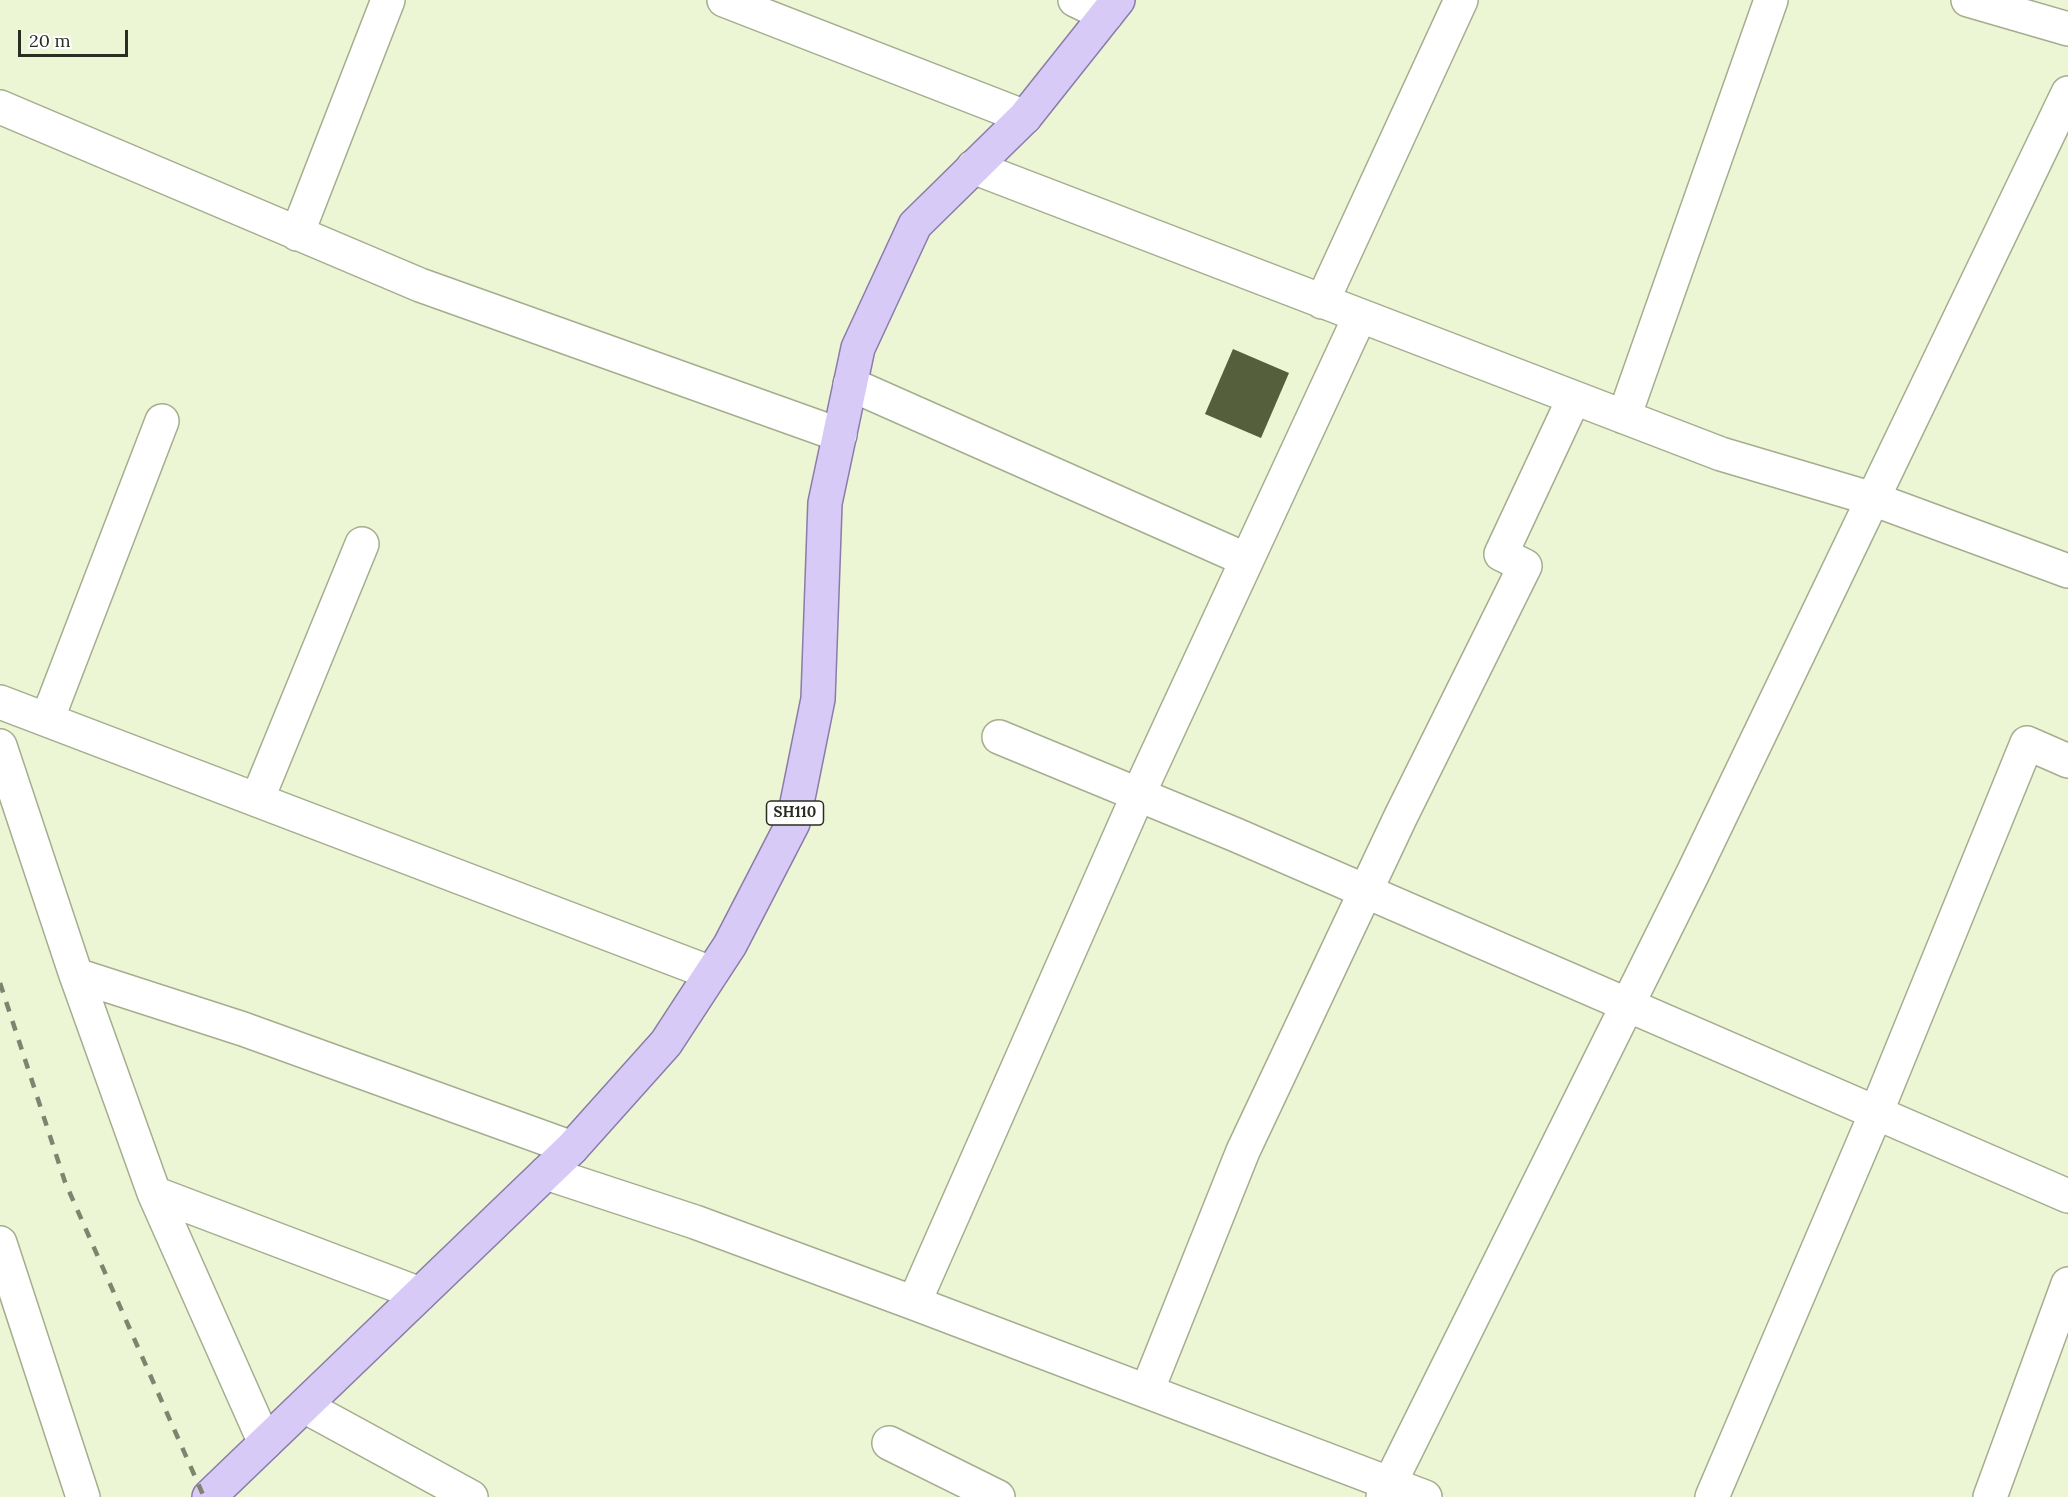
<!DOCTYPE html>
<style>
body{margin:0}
#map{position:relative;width:2068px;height:1497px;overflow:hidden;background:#ecf5d4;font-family:Lora,serif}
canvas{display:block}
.scale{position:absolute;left:18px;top:30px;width:110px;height:27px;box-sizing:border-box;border:3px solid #2a2d21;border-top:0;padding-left:8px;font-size:18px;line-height:21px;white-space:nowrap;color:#2a2d21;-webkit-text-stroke:4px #fff;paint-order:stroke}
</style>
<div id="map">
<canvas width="2068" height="1497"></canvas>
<div class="scale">20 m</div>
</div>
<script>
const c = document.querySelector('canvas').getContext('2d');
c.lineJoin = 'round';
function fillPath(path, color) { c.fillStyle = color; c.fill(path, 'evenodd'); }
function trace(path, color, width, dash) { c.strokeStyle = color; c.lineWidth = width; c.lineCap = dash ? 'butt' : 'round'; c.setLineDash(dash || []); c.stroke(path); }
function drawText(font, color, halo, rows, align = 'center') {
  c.font = font + ' Lora,serif'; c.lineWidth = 6; c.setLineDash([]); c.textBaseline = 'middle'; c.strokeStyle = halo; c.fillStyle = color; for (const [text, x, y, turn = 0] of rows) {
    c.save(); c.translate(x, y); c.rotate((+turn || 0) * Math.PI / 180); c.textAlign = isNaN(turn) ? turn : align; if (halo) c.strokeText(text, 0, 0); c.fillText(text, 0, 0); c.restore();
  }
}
fillPath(new Path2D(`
 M1233 349 1289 373 1261 438 1205 414Z`), '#565f3b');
const street = new Path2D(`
 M724 0 1025 117
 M1075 0 1106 15
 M1968 0 2068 29
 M0 107 420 285 840 435
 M973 167 1721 454 1873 499 2068 571
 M297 234 388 0
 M1322 302 1461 0
 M850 384 1247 560
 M1624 417 1771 0
 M0 702 711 973
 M47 720 162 421
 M999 737 1236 835 2068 1196
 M0 746 76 975 154 1193 265 1443
 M257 800 362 544
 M76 975 243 1029 572 1148
 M546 1173 695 1222 914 1303 1425 1497
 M154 1193 420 1294
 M0 1243 83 1497
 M914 1303 1138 795 1360 316
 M1147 1391 1243 1151 1401 816 1525 566 1501 554 1574 398
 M304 1406 471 1497
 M889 1443 998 1497
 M1383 1497 1693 873 2068 93
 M1712 1497 1876 1113 2027 743 2068 761
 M1990 1497 2068 1284`);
const primary = new Path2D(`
 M209 1497 572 1148 666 1043 730 945 793 823 818 699 825 503 858 348 915 225 1025 117 1118 0`);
trace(street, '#a4ad8e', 36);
trace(primary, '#8a7ca8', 36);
trace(street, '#fff', 33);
trace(primary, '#d8caf6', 33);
trace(new Path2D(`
 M0 983 65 1182 204 1497`), '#7f846f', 4.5, [10, 10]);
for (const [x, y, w] of [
 [795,813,57]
]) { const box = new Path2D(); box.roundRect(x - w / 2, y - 12, w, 24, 4.5); c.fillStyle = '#fff'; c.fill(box); trace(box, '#2a2d21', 1.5); }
drawText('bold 15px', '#2a2d21', null, [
 ["SH110",795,813]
]);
</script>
